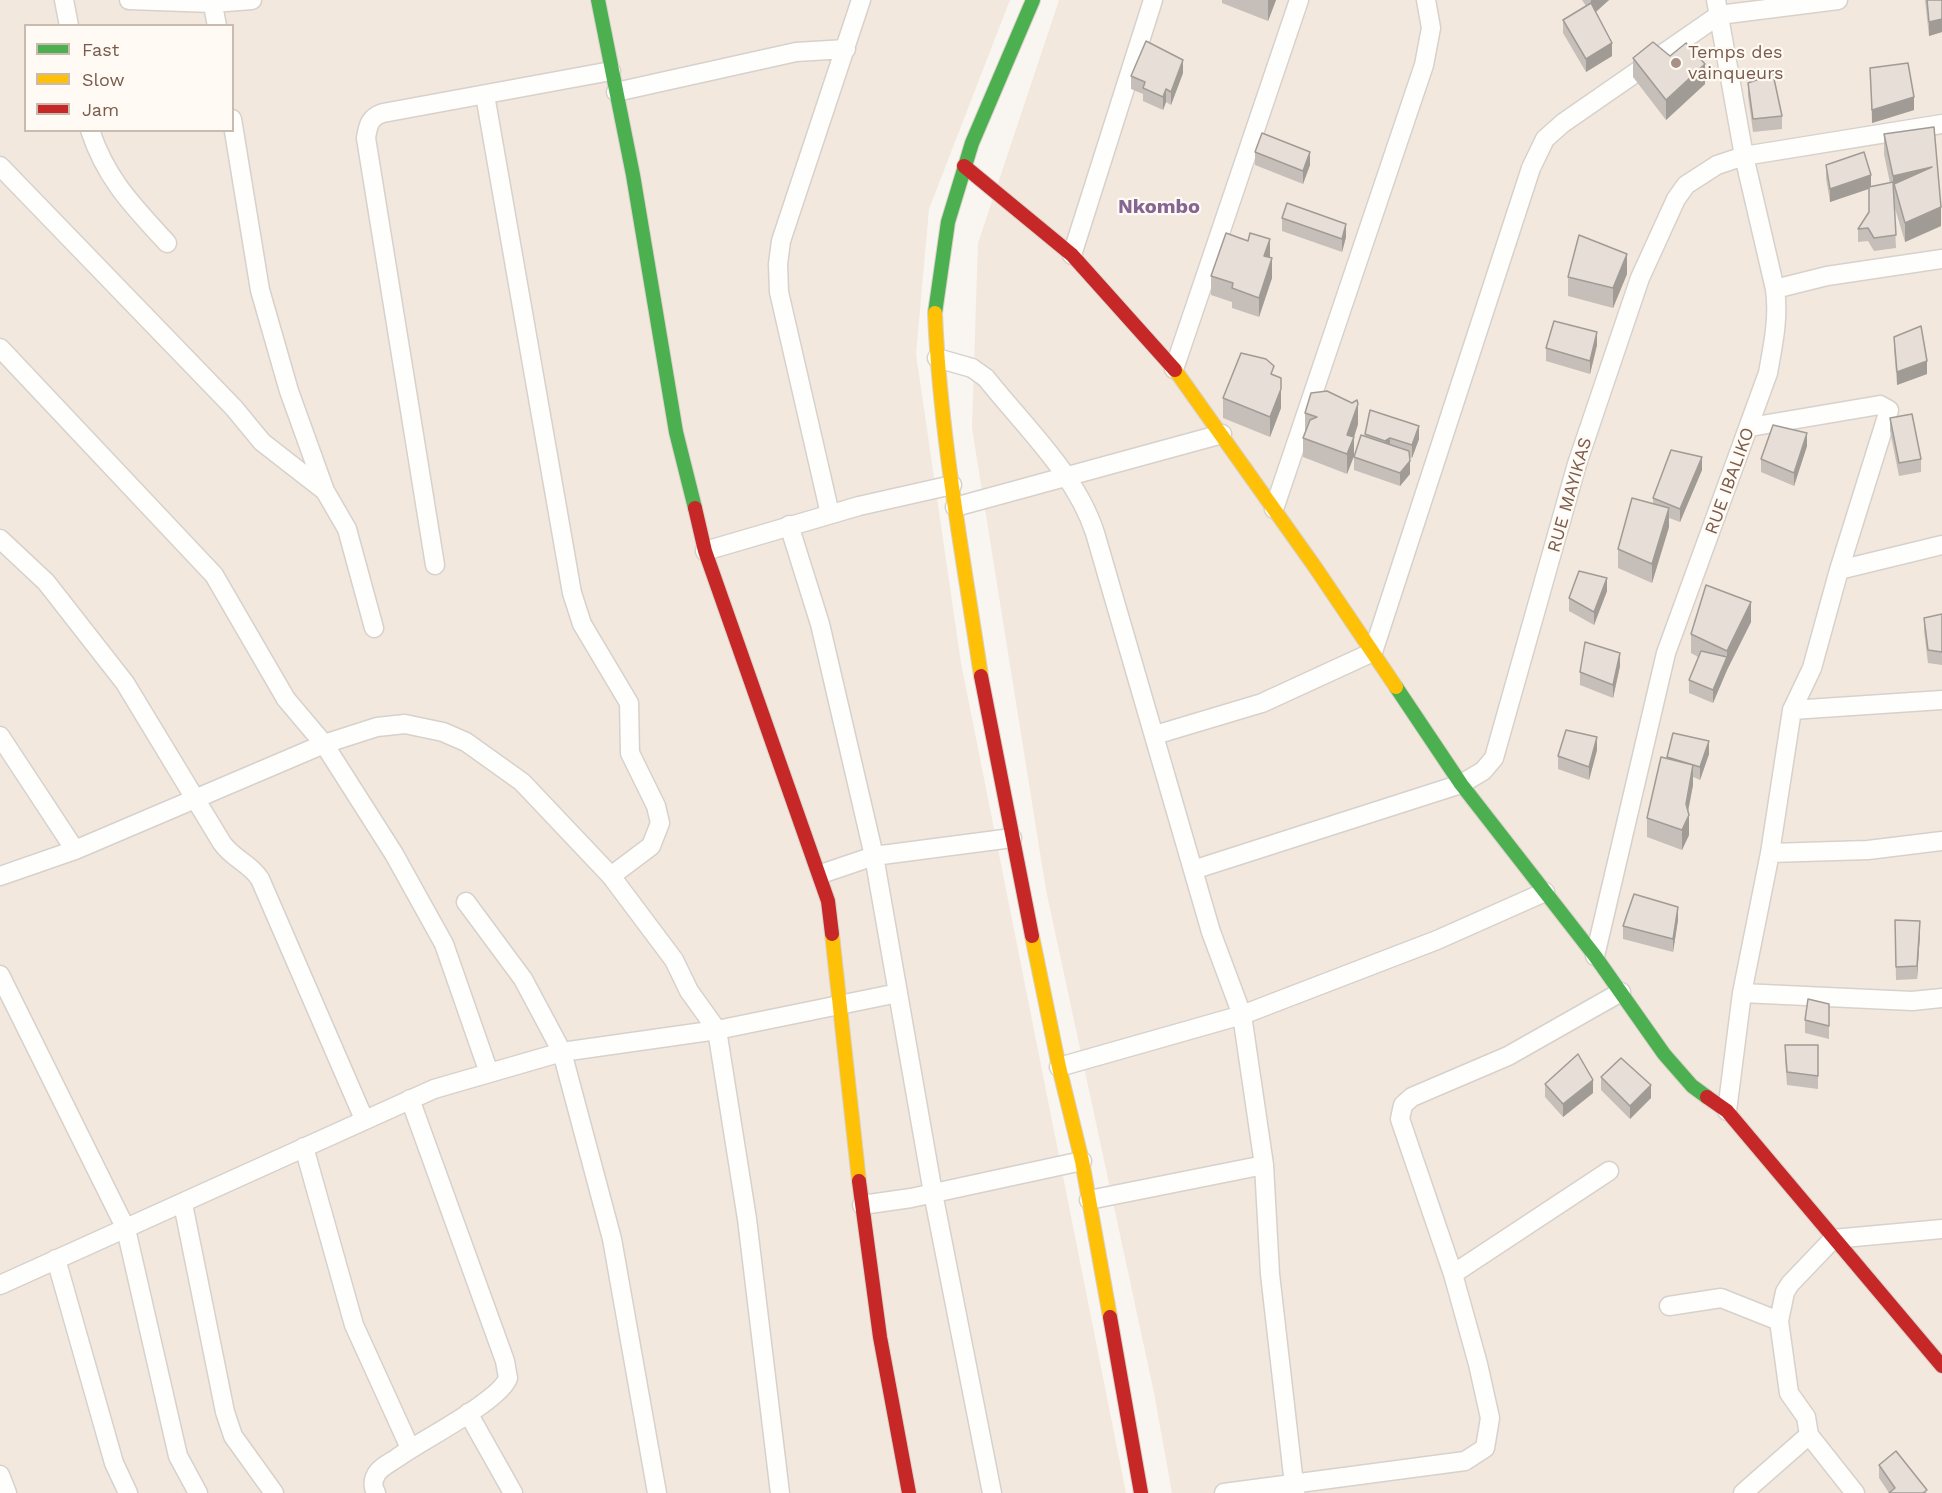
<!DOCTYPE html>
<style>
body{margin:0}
#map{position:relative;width:1942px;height:1493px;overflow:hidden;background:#f9f5f0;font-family:"Work Sans",sans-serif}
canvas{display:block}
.legend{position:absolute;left:24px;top:24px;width:210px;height:108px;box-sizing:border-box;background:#fffaf3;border:2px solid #cabbb1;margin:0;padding:8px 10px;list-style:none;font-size:18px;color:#7a5c4d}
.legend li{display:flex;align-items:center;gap:12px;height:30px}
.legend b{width:30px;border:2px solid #cabbb1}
</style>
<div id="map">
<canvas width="1942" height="1493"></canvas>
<ul class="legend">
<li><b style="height:8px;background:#4caf50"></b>Fast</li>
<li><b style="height:8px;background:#ffc107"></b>Slow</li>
<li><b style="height:8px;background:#c62828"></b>Jam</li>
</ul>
</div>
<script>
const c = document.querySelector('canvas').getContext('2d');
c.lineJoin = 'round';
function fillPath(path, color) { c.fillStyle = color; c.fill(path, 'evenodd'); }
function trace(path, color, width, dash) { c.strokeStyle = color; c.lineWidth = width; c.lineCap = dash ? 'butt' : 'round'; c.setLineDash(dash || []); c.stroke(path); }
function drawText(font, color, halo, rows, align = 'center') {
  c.font = font + ' "Work Sans",sans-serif'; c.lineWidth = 4.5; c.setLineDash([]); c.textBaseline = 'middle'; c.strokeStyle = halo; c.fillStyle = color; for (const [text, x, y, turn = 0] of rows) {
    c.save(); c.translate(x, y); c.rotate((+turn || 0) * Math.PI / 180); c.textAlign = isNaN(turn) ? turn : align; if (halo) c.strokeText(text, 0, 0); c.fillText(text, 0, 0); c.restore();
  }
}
fillPath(new Path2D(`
 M0 0H1010L929 209 916 354 961 663 1126 1493H0ZM26 26H232V130H26Z
 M1059 0H1942V1493H1172L1154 1393 1046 890 972 428 978 243Z`), '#f2e8de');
const street = new Path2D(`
 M64 0 69 26
 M129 0 213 3 252 0
 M212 0 217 26
 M616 92 796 52 846 49
 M485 95 572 593 582 624 629 703 630 753 656 806 660 823 651 846 611 876
 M232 119 260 290 289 391 325 491 347 529 374 628
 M90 130C106 179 133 206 167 243
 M0 166 234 408 262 442 325 491
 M1072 255 1153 0
 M1775 289 1827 276 1942 259
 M0 348 214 575 286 699 324 744 394 854 444 944 489 1073
 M937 358 972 368 986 378C1024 426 1076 474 1095 533L1211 932 1242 1015 1264 1165 1270 1274 1295 1493
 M1174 369 1299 0
 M955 507 1222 434
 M1274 509 1424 65 1431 28 1426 0
 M830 514 779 292 778 264 781 241 861 0
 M789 525 820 624 874 856 933 1193 992 1493
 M0 539 46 582 125 683 222 843C233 859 250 863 260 879L364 1119
 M705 551 859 506 952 485
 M435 565 366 138C368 125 370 117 383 113L611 71
 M1839 570 1942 545
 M1792 710 1942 700
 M1155 735 1262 703 1373 652 1531 168 1545 139 1563 123 1719 15 1838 0
 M0 736 75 850
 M1770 853 1868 850 1942 841
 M1193 870 1461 784 1483 771 1494 758 1577 464 1640 278 1676 199 1686 185 1717 165 1744 156 1942 124
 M821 874 874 856 1012 838
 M0 876 75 850 324 744 377 727 405 724 443 732 466 742 522 782 611 876 674 960 689 991 717 1030 747 1219 780 1493
 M466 902 523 979 562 1052 612 1239 657 1493
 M1595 956 1666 653 1768 373C1773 345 1779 318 1775 289L1744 156 1716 0
 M0 975 126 1229 178 1456 198 1493
 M1742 993 1912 1001 1942 998
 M1059 1067 1242 1015 1437 940 1545 892
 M1727 1111 1742 993 1770 853 1792 710 1812 668 1839 570 1889 410 1880 405 1750 427
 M304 1147 354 1325 410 1448
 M1089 1200 1264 1165
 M183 1204 225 1412 233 1436 274 1493
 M862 1205 911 1198 1082 1161
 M56 1259 114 1463 128 1493
 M1453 1274 1609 1171
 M0 1285 434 1089 562 1052 717 1030 898 993
 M1669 1306 1721 1298 1779 1321
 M468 1413 513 1493
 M0 1475 7 1493
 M376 1493C373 1487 372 1482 376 1475 379 1468 390 1463 397 1458 420 1441 500 1401 508 1378L505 1361 410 1099
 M1224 1493 1465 1461 1485 1448 1490 1418 1478 1364 1453 1274 1400 1119 1403 1105 1412 1097 1508 1056 1621 992
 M1743 1493 1809 1435
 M1855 1493 1809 1435 1806 1417 1789 1393 1779 1321 1785 1292 1790 1284 1833 1239 1942 1229`);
const fast = new Path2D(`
 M598 0 633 175 676 432 695 508
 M935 313 948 222 972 143 1033 0
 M1396 687 1461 784 1595 956 1664 1054 1692 1086 1707 1097`);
const slow = new Path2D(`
 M935 313C940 435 963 556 981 676
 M1175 370 1315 567 1396 687
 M832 934 859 1181
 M1032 936 1059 1067 1082 1161 1110 1317`);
const jam = new Path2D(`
 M964 166 1072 255 1175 370
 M695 508 705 551 828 901 832 934
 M981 676 1032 936
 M1707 1097 1727 1111 1942 1366
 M859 1181 880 1337 909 1493
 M1110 1317 1141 1493`);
trace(street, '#d7d1cb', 21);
trace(fast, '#d9d2cb', 16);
trace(slow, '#d9d2cb', 16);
trace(jam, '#d9d2cb', 16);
trace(street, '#fefefd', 18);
trace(fast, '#4caf50', 14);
trace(slow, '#ffc107', 14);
trace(jam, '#c62828', 14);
fillPath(new Path2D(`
 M1222 0H1276L1268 21 1222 3Z
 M1582 0H1609L1596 12 1612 56 1586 72 1563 33V20L1586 6Z
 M1925 0H1942V32L1929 36Z
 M1633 58 1705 84 1666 120 1633 77Z
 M1870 68 1914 110 1872 123Z
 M1183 73 1171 105 1166 102 1163 110 1143 101V94L1131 89V76Z
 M1748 83 1782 116V129L1753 132 1748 96Z
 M1884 134 1941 226 1905 242 1894 205 1896 248 1874 251 1868 241 1858 242V229L1869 212V189L1830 202 1826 178V165L1871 186 1890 183 1884 154Z
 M1255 152 1310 165 1303 184 1255 165Z
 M1282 218 1346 237 1342 252 1282 231Z
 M1270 258 1272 278 1259 317 1232 308V302L1211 295V276Z
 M1627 274 1613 308 1568 296V277Z
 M1894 337 1927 374 1897 385 1894 350Z
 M1597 345 1590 374 1546 361V348Z
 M1274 375 1281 408 1270 437 1223 418V398Z
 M1305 413 1358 424 1354 437V456L1347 474 1303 457V438L1305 432Z
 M1890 418 1921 459V472L1899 476 1890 431Z
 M1365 434 1419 439 1412 458 1410 457V474L1400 486 1354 470V457L1365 436Z
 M1807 446 1794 486 1761 472V459Z
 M1702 470 1680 522 1669 518V527L1652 583 1618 568V549L1653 504V498Z
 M1607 591 1594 625 1569 611V598Z
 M1942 614V665L1928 663 1924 631V618Z
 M1751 622 1727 670 1713 703 1689 693V680L1698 657 1691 653V634Z
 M1620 666 1613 698 1580 685V672Z
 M1597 750 1589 780 1558 769V756Z
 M1709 754 1700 780 1693 777V785L1688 812 1689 835 1682 850 1647 837V818L1667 757Z
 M1678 920 1673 952 1623 939V926Z
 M1895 920 1920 934 1917 979 1896 980Z
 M1829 1004V1039L1805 1033V1020Z
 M1785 1045H1818V1089L1787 1085 1785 1058Z
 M1601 1077 1651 1098 1630 1119 1601 1090Z
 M1545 1084 1593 1093 1563 1117 1545 1097Z
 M1879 1465 1927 1493H1889L1879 1478Z`), '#c6bfb9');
fillPath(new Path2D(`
 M1268 0H1276L1268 21Z
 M1591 0H1609L1591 16Z
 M1942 19V32L1929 36V22Z
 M1612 43V56L1586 72V59Z
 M1183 60V73L1171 105V92Z
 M1705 64V84L1666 120V100Z
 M1166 89V102L1163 110V97Z
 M1914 97V110L1872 123V110Z
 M1310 152V165L1303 184V171Z
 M1932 167 1894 184V195H1893V176Z
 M1871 175V188L1830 202V189Z
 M1941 207V226L1905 242V223Z
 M1346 224V237L1342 252V239Z
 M1270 239V259L1264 256Z
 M1627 254V274L1613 308V288Z
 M1272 258V278L1259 317V298Z
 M1597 332V345L1590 374V361Z
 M1927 361V374L1897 385V372Z
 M1281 389V408L1270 437V417Z
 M1358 404V424L1354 437V456L1347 474V435Z
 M1419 426V439L1412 458V445Z
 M1807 433V446L1794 486V473Z
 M1390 438V451L1385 454V441Z
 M1702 457V470L1680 522V509Z
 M1410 461V474L1400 486V473Z
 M1669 508V527L1652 583V564Z
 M1607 578V591L1594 625V612Z
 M1751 602V622L1727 670 1713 703V690L1727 657V651Z
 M1620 653V666L1613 698V685Z
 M1597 737V750L1589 780V767Z
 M1709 741V754L1700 780V767Z
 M1693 765V785L1686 821 1689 815V835L1682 850V830Z
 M1678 907V920L1673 952V939Z
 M1920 921V934L1917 979V966Z
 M1593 1080V1093L1563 1117V1104Z
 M1651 1085V1098L1630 1119V1106Z`), '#a19b96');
const building = new Path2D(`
 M1927 0H1942V19L1929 22Z
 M1591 3 1612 43 1586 59 1563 20Z
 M1146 41 1183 60 1171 92 1166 89 1163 97 1143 88 1145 82 1131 76Z
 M1653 42 1670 56 1686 43 1705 64 1666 100 1633 58Z
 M1908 63 1914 97 1872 110 1870 68Z
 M1773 74 1782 116 1753 119 1748 83Z
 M1934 127 1941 207 1905 223 1894 184 1932 167 1893 176 1884 134Z
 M1262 133 1310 152 1303 171 1255 152Z
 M1864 152 1871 175 1830 189 1826 165Z
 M1893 182 1896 235 1874 238 1868 228 1858 229 1869 212V187Z
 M1287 203 1346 224 1342 239 1282 218Z
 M1226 233 1248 241 1250 233 1270 239 1264 256 1272 258 1259 298 1232 288 1233 283 1211 276Z
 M1579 235 1627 254 1613 288 1568 277Z
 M1554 321 1597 332 1590 361 1546 348Z
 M1921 326 1927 361 1897 372 1894 337Z
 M1241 353 1266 359 1274 366 1271 374 1281 378V389L1270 417 1223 398Z
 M1327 391 1352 403 1357 400 1358 404 1347 435 1354 437 1347 454 1303 438 1310 420 1317 417 1305 413 1311 393Z
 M1370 410 1419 426 1412 445 1390 438 1385 441 1365 434Z
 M1912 414 1921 459 1899 463 1890 418Z
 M1773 425 1807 433 1794 473 1761 459Z
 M1361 435 1409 451 1410 461 1400 473 1354 457Z
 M1671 450 1702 457 1680 509 1653 498Z
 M1632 498 1669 508 1652 564 1618 549Z
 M1579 571 1607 578 1594 612 1569 598Z
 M1706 585 1751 602 1727 651 1691 634Z
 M1942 614V652L1928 650 1924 618Z
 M1585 642 1620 653 1613 685 1580 672Z
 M1701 651 1727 657 1713 690 1689 680Z
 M1566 730 1597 737 1589 767 1558 756Z
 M1673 733 1709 741 1700 767 1667 757Z
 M1661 757 1693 765 1686 804 1689 815 1682 830 1647 818Z
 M1634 894 1678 907 1673 939 1623 926Z
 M1895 920 1920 921 1917 966 1896 967Z
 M1808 999 1829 1004V1026L1805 1020Z
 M1785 1045H1818V1076L1787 1072Z
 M1578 1054 1593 1080 1563 1104 1545 1084Z
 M1621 1058 1651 1085 1630 1106 1601 1077Z
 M1896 1451 1927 1490 1923 1493H1889L1895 1488 1879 1465Z`);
fillPath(building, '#e6ded7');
trace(building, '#a19b96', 1.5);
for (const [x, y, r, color] of [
 [1676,63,6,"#a69286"]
]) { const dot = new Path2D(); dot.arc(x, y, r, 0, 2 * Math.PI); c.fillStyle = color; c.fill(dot); trace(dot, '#fffaf3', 2); }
drawText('18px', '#7a5c4d', '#fffaf3', [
 ["Temps des",1688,53],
 ["vainqueurs",1688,74]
], 'left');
drawText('18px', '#7a5c4d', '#fffaf3', [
 ["RUE IBALIKO",1730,481,-70],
 ["RUE MAYIKAS",1570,495,-74]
]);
drawText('bold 20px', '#846695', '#fffaf3', [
 ["Nkombo",1159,207]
]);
</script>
